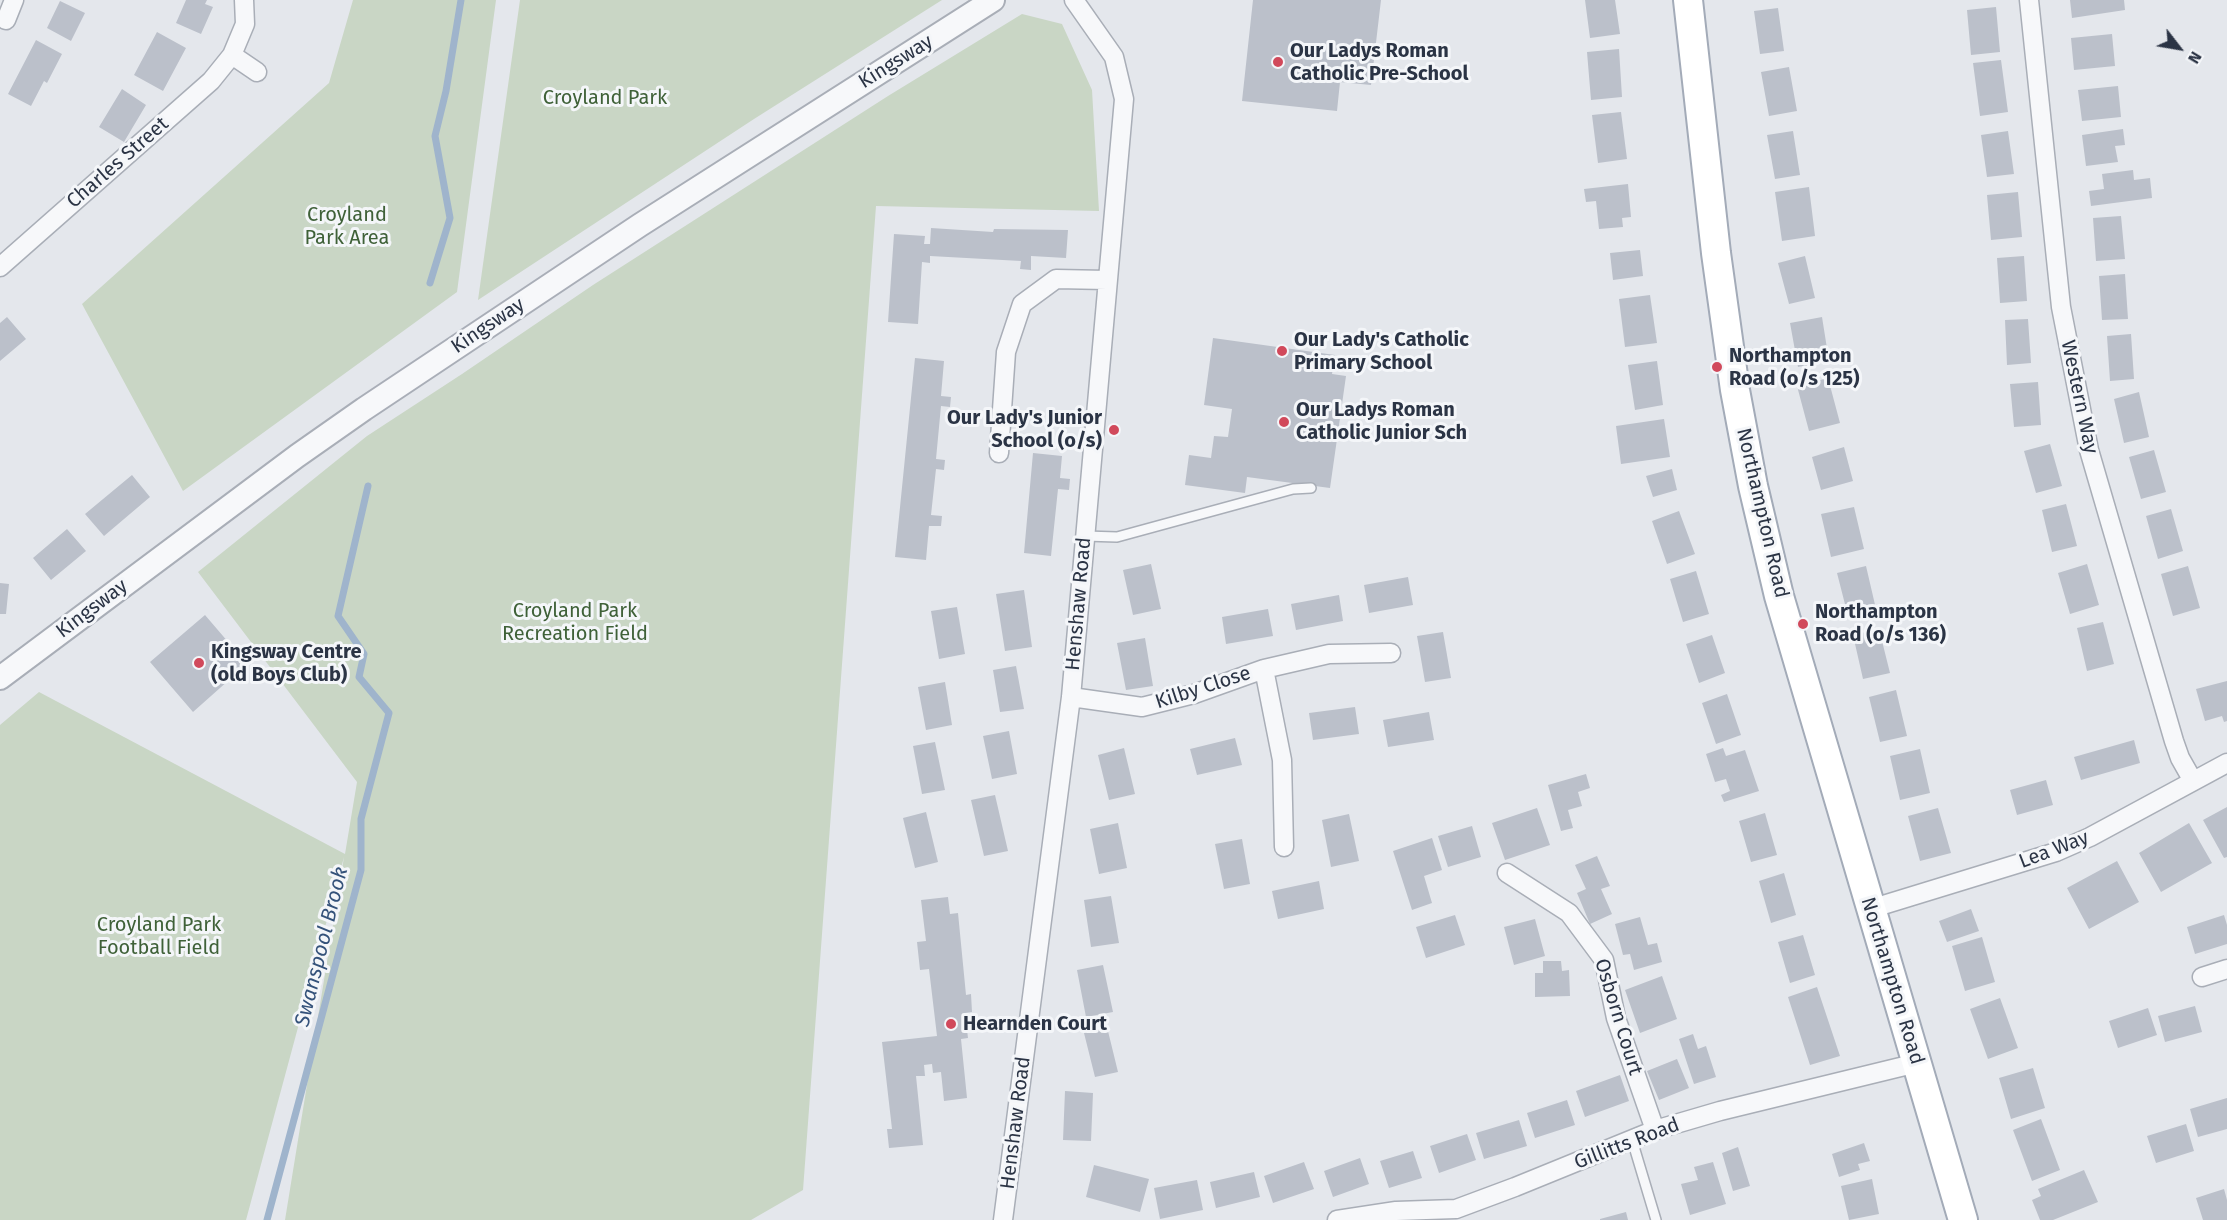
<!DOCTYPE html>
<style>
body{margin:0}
#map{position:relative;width:2227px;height:1220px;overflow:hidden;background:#e4e7ec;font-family:"Fira Sans",sans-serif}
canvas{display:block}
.north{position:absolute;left:2149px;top:18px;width:60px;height:60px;-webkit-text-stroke:4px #f4f6f9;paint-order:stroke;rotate:121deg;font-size:16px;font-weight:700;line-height:24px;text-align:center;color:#2b3445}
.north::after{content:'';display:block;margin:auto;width:21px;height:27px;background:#2b3445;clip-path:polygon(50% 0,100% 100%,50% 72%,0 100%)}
</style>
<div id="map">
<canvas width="2227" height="1220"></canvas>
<div class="north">N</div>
</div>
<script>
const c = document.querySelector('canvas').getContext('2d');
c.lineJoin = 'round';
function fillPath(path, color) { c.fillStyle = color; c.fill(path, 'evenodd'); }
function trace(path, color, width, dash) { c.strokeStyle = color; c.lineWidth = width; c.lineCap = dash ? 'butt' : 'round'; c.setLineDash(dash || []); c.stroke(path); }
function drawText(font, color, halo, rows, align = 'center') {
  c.font = font + ' "Fira Sans",sans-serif'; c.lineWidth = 6; c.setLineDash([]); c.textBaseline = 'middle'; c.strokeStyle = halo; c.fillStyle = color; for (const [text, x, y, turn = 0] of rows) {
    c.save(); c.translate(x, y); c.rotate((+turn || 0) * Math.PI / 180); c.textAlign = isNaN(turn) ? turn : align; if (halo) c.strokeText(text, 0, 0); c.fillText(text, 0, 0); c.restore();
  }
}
fillPath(new Path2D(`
 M353 0H496L457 292 183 491 82 304 329 83Z
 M520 0H942L754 119 478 300Z
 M1022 14 1062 24 1092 90 1099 211 876 206 803 1190 751 1220H285L344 857 246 1220H0V725L39 692 345 854 357 782 198 572 367 436 462 374 593 285 888 96Z`), '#c9d6c5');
trace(new Path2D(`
 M430 283 450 218 435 136 446 91 461 0
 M267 1220 361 870V819L389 713 359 677 364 654 338 616 368 486`), '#9fb4cc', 7);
fillPath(new Path2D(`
 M186 0H207L205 4 213 7 201 34 176 23Z
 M1253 0H1381L1371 85 1340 82 1337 111 1242 101Z
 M1585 0H1615L1620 34 1590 38Z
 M2070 0H2124L2125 10 2072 18Z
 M60 1 85 13 71 41 47 28Z
 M1996 7 2000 52 1971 55 1967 10Z
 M1778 8 1784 51 1760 54 1754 11Z
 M157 32 186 48 163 91 134 75Z
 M2112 34 2115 66 2074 70 2071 38Z
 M36 40 62 54 47 83 44 81 31 106 8 94Z
 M1619 49 1622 97 1591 100 1587 52Z
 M2001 60 2008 112 1980 116 1973 63Z
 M1789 67 1797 111 1769 116 1761 72Z
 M2118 86 2121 117 2082 121 2078 90Z
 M122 89 146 105 124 142 99 127Z
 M1621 112 1627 159 1598 163 1592 115Z
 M2123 129 2125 145 2115 146 2118 162 2086 166 2082 135Z
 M1793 131 1800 175 1775 179 1767 135Z
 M2008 131 2014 174 1987 177 1981 135Z
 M2133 170 2134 180 2150 178 2152 198 2091 206 2089 191 2104 189 2102 174Z
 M1628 184 1631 217 1622 218 1623 227 1599 229 1596 201 1586 202 1584 189Z
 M1809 187 1815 236 1782 241 1775 192Z
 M2018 192 2022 237 1991 240 1987 195Z
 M2121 216 2125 259 2096 261 2093 218Z
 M931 228 993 232 994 229 1068 230 1066 258 1031 256V270L1020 269 1021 261 930 256V263L922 262 918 324 888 322 894 234 925 236 924 244H930Z
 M1640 250 1643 276 1613 280 1610 253Z
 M1805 256 1815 298 1789 304 1778 263Z
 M2024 256 2027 301 2000 303 1997 258Z
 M2125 274 2128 319 2102 320 2099 276Z
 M1650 295 1657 343 1625 347 1619 299Z
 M7 317 26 339 0 361V323Z
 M1822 317 1829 361 1798 367 1790 323Z
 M2028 319 2031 363 2007 365 2005 320Z
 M2131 334 2134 379 2110 381 2107 336Z
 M1213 338 1335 355 1332 374 1346 376 1330 488 1247 477 1245 493 1185 485 1189 455 1211 458 1214 436 1228 437 1232 409 1204 405Z
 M915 358 944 361 941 396 951 397 950 407 941 406 936 459 945 460 944 470 936 469 931 515 942 516 941 526H929L926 560 895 557Z
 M1657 361 1663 405 1635 410 1628 365Z
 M1828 378 1840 423 1809 431 1797 386Z
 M2038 382 2041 425 2014 427 2010 384Z
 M2139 392 2149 437 2124 443 2114 399Z
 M1664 419 1670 457 1621 464 1616 426Z
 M2050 444 2062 486 2036 493 2024 451Z
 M1844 447 1853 481 1821 490 1812 457Z
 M2154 450 2166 492 2141 499 2129 457Z
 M1033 453 1062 456 1060 478 1070 479 1069 490 1058 489 1051 556 1024 553Z
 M1672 469 1677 490 1653 497 1646 476Z
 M132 475 150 497 104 536 85 514Z
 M2066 504 2077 546 2052 552 2042 510Z
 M1854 507 1864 549 1831 557 1821 514Z
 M2171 509 2183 551 2158 559 2146 516Z
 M1679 511 1695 554 1667 564 1652 521Z
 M67 529 86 551 51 580 33 558Z
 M1151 564 1161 609 1133 615 1123 570Z
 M2087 564 2099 605 2070 614 2058 573Z
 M1866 566 1876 609 1848 616 1837 573Z
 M2188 566 2200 608 2173 616 2161 574Z
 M1696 571 1709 614 1683 622 1670 579Z
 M1408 577 1413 605 1369 613 1364 585Z
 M0 583 9 584 6 614H0Z
 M1024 590 1032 647 1005 651 996 594Z
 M1339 595 1343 621 1296 630 1291 604Z
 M957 607 965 654 939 659 931 611Z
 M1268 609 1273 636 1226 644 1222 617Z
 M205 615 247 664 193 712 150 662Z
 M2103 622 2114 664 2087 671 2077 628Z
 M1879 629 1890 673 1863 679 1853 635Z
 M1443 632 1451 678 1425 682 1417 636Z
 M1712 635 1725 673 1699 683 1686 644Z
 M1145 638 1153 686 1126 690 1117 643Z
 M1016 666 1024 709 1000 712 993 670Z
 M2227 681V721L2224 722 2222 716 2205 721 2196 689Z
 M945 682 952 725 926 730 918 687Z
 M1896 690 1907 736 1880 742 1869 697Z
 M1727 694 1741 735 1716 744 1702 703Z
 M1355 707 1359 734 1313 740 1309 713Z
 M1429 712 1434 740 1388 747 1383 720Z
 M1009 731 1017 774 992 779 983 736Z
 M1235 738 1242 765 1197 775 1190 749Z
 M2134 740 2140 763 2081 780 2074 757Z
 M935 742 945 790 922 794 913 746Z
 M1124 748 1135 794 1109 800 1098 755Z
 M1723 748 1726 756 1745 750 1759 791 1724 802 1721 795 1730 791 1726 779 1715 782 1706 754Z
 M1920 749 1930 793 1900 800 1890 756Z
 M1586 774 1590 788 1578 792 1582 806 1568 810 1573 828 1561 831 1548 785Z
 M2046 780 2053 805 2017 815 2010 790Z
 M995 795 1008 851 984 856 971 800Z
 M2227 807V857L2224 858 2203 820Z
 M1537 808 1550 845 1505 860 1492 823Z
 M1938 808 1951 853 1920 861 1908 816Z
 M926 812 938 862 915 868 903 818Z
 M1765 813 1777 855 1751 862 1739 821Z
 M1349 814 1359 861 1331 867 1322 820Z
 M1118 823 1127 868 1099 874 1090 829Z
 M2189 823 2212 863 2161 892 2139 853Z
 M1472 826 1481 857 1448 867 1438 836Z
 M1432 838 1442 870 1424 876 1432 903 1412 910 1393 851Z
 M1242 839 1250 884 1224 889 1215 844Z
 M1597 856 1610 886 1601 889 1612 914 1590 924 1577 893 1586 889 1575 865Z
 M2117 861 2139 902 2089 929 2067 888Z
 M1784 873 1796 915 1771 923 1759 881Z
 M1319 881 1324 909 1278 919 1272 891Z
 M1111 896 1119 943 1091 947 1084 900Z
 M948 897 950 914 958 913 966 995 971 994 972 1012 965 1013 968 1038 961 1039 967 1098 944 1101 941 1072 933 1073 932 1064 924 1065 925 1076H916L923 1145 889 1148 887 1129H892L882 1042 937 1036 929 969 920 970 917 942 926 941 921 900Z
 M1971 909 1979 931 1947 942 1939 921Z
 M1455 915 1465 945 1426 958 1416 927Z
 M2224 915 2227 925V944L2195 954 2187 927Z
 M1640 917 1648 945 1657 943 1662 962 1634 970 1630 954 1623 955 1615 924Z
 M1535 919 1545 956 1514 965 1504 927Z
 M1803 935 1815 975 1790 983 1778 942Z
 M1982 937 1995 982 1965 991 1952 946Z
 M1543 961H1561L1562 971 1569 970 1570 996 1535 997V973H1543Z
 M1103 965 1113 1012 1086 1017 1077 970Z
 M1662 976 1677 1019 1640 1033 1625 990Z
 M1817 987 1840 1056 1810 1065 1788 997Z
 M2000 998 2018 1048 1988 1059 1970 1009Z
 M2195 1006 2202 1032 2165 1042 2158 1016Z
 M2148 1008 2157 1035 2118 1048 2109 1021Z
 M1107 1027 1118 1072 1095 1077 1084 1033Z
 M1693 1034 1698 1049 1706 1046 1716 1077 1694 1084 1679 1039Z
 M1677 1059 1689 1088 1659 1100 1647 1071Z
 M2033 1068 2045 1108 2011 1119 1999 1078Z
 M1620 1075 1629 1101 1585 1117 1576 1091Z
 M1065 1091 1093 1093 1091 1141 1063 1140Z
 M2227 1098V1129L2198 1137 2190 1109Z
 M1567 1100 1575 1125 1535 1138 1527 1113Z
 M2041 1119 2060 1170 2032 1181 2013 1130Z
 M1519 1120 1527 1146 1484 1159 1476 1133Z
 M2186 1124 2194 1151 2156 1163 2147 1136Z
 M1467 1134 1476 1160 1439 1173 1430 1146Z
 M1864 1143 1870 1161 1858 1164 1860 1170 1839 1177 1832 1154Z
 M1738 1147 1750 1186 1733 1191 1722 1153Z
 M1413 1151 1422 1178 1389 1188 1380 1161Z
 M1360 1158 1369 1184 1333 1197 1324 1171Z
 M1304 1162 1314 1189 1273 1203 1264 1176Z
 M1713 1162 1726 1204 1690 1215 1681 1184 1698 1180 1694 1167Z
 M1094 1165 1149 1179 1140 1212 1086 1197Z
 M2084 1170 2098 1202 2053 1220H2040L2032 1200 2041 1196 2038 1189Z
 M1254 1172 1260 1197 1216 1208 1210 1182Z
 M1872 1179 1879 1214 1849 1220 1841 1186Z
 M1197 1180 1203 1210 1160 1219 1154 1188Z
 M2224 1189 2227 1200V1220H2203L2196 1198Z
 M1626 1212 1628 1220H1600V1219Z`), '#bbc0ca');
const service = new Path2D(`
 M1085 536 1117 537 1293 489 1311 488
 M1632 1140 1656 1220`);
const minor = new Path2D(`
 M2029 0 2061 307 2089 450 2174 741 2180 758 2193 781
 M6 20 14 0
 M232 55 257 72
 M0 267 211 81 232 55 245 24 244 0
 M999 453 1006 352 1022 304 1056 279 1107 280
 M1264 669 1282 760 1284 847
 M1071 697 1142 707 1194 694 1264 669 1329 654 1391 653
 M1507 873 1569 913 1604 960 1616 1018 1655 1130
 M1870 909 2056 852 2090 837 2227 763
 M2202 977 2227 969
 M1003 1220 1071 697 1124 99 1114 57 1074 0
 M1337 1220 1396 1211 1456 1209 1515 1187 1655 1130 1720 1111 1917 1063`);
const tertiary = new Path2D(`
 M0 678 297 456 364 409 640 225 993 0`);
const primary = new Path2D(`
 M1688 0 1716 253 1735 390 1753 486 1779 596 1963 1220`);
trace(service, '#a9aeb7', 12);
trace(minor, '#a9aeb7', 21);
trace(tertiary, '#a9aeb7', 26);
trace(primary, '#a3abb8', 32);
trace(service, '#f7f8fa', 9);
trace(minor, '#f7f8fa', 18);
trace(tertiary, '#f7f8fa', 22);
trace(primary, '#fff', 28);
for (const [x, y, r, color] of [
 [1278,62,6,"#d1495b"],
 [1282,351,6,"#d1495b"],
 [1717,367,6,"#d1495b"],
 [1284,422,6,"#d1495b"],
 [1114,430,6,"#d1495b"],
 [1803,624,6,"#d1495b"],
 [199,663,6,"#d1495b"],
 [951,1024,6,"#d1495b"]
]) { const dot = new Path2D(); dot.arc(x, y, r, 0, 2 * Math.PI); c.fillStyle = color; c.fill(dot); trace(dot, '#f4f6f9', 2); }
drawText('bold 20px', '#2b3445', '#f4f6f9', [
 ["Our Ladys Roman",1290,51],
 ["Catholic Pre-School",1290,74],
 ["Our Lady's Catholic",1294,340],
 ["Primary School",1294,363],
 ["Northampton",1729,356],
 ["Road (o/s 125)",1729,379],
 ["Our Ladys Roman",1296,410],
 ["Catholic Junior Sch",1296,433],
 ["Our Lady's Junior",1102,418,"right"],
 ["School (o/s)",1102,441,"right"],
 ["Northampton",1815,612],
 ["Road (o/s 136)",1815,635],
 ["Kingsway Centre",211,652],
 ["(old Boys Club)",211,675],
 ["Hearnden Court",963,1024]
], 'left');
drawText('20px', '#2b3445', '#f4f6f9', [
 ["Kingsway",896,62,-32],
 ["Charles Street",118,163,-41],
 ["Kingsway",488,326,-34],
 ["Western Way",2079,397,78],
 ["Northampton Road",1762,513,77],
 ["Henshaw Road",1079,604,-85],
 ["Kingsway",92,609,-37],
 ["Kilby Close",1203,688,-18],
 ["Lea Way",2054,850,-21],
 ["Northampton Road",1892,981,73],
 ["Osborn Court",1618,1017,73],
 ["Henshaw Road",1016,1123,-83],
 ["Gillitts Road",1627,1144,-21]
]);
drawText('20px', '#3f6138', '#f4f6f9', [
 ["Croyland Park",605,98],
 ["Croyland",347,215],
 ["Park Area",347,238],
 ["Croyland Park",575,611],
 ["Recreation Field",575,634],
 ["Croyland Park",159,925],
 ["Football Field",159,948]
]);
drawText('italic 21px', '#34527a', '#f4f6f9', [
 ["Swanspool Brook",322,947,-76]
]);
</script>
